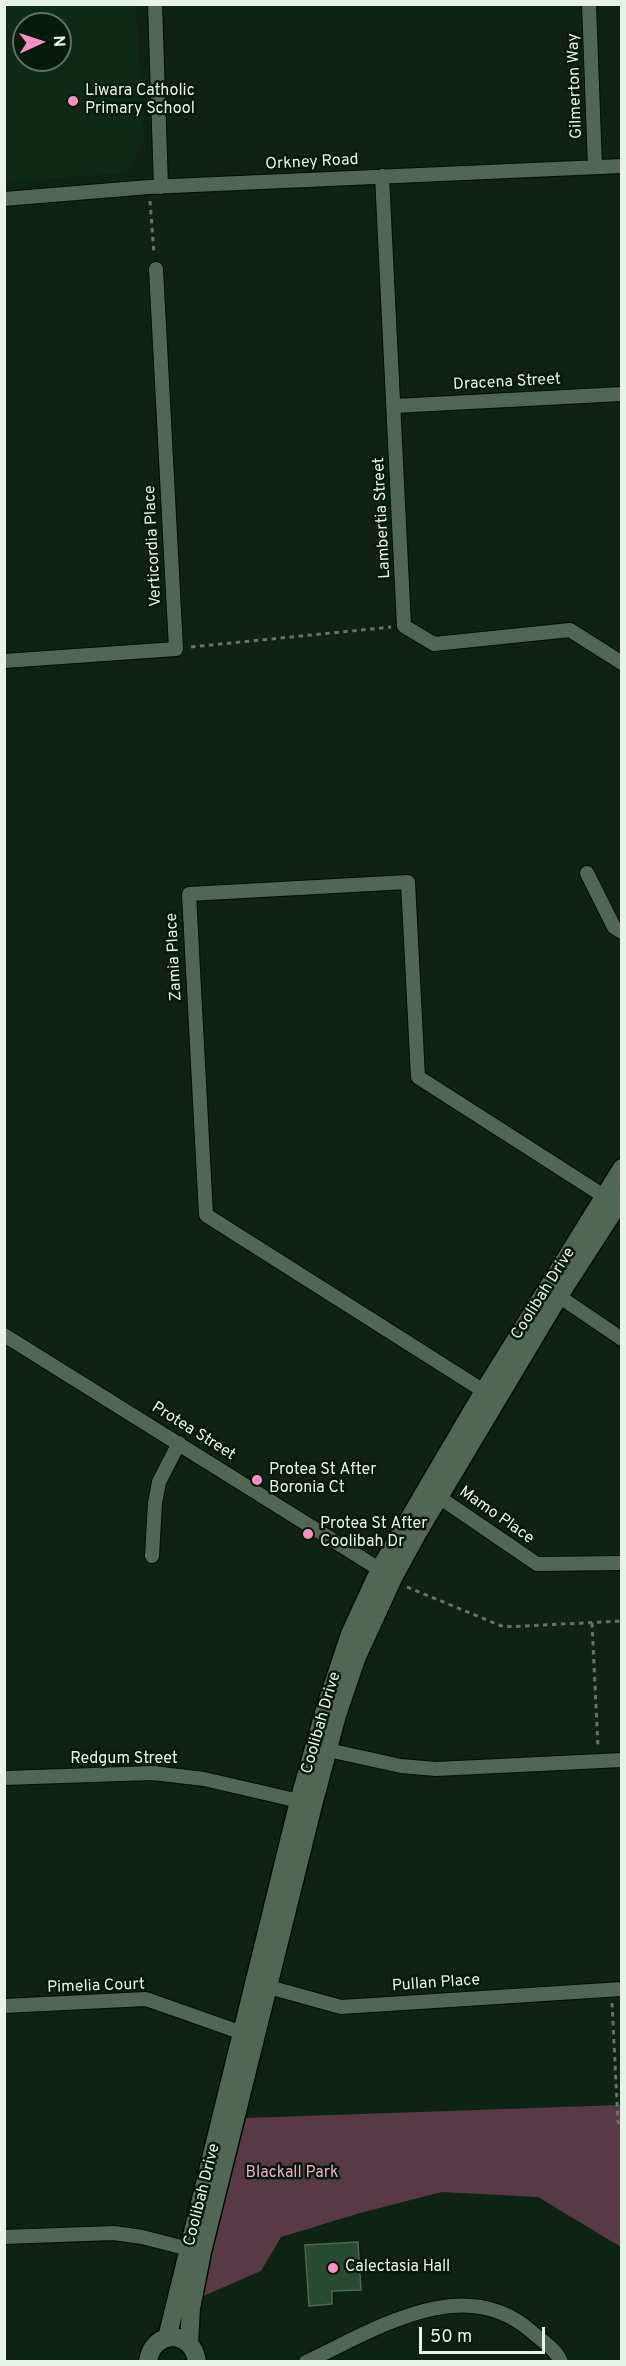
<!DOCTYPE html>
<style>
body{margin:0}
#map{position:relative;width:626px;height:2366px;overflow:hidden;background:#0e2314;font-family:Overpass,sans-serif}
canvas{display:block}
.frame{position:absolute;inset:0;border:6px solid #e6f3e8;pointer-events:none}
.north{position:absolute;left:12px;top:12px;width:60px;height:60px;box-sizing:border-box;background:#051a0b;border:2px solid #5f7163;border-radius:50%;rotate:87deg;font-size:16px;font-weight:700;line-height:24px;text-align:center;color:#e6f3e8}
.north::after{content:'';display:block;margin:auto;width:21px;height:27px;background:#fc8fc2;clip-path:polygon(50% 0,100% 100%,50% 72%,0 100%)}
.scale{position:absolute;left:419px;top:2327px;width:126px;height:27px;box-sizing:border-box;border:3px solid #e6f3e8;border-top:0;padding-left:8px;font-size:18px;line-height:21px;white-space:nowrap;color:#e6f3e8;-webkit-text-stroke:4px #051a0b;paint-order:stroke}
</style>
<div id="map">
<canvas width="626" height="2366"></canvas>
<div class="frame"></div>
<div class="north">N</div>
<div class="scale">50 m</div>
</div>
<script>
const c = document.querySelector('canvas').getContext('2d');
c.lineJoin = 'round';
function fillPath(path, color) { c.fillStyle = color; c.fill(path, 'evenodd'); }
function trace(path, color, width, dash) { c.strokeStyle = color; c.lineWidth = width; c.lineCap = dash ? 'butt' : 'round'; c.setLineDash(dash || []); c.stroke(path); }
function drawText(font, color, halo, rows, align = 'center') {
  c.font = font + ' Overpass,sans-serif'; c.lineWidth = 5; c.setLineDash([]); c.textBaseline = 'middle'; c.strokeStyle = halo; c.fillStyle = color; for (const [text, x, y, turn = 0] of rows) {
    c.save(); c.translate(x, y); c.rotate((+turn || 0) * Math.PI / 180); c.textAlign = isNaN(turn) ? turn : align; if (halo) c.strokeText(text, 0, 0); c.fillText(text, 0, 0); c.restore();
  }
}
fillPath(new Path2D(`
 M5 4 136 5 144 141 127 173 5 182ZM24 24H60V60H24Z`), '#0e2a16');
fillPath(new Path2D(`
 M621 2105V2247L538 2197 442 2192 360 2213 281 2237 261 2271 201 2297 246 2118Z`), '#583a47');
fillPath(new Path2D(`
 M358 2244 360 2245 362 2290 334 2291V2304L311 2305Z`), '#0007');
const building = new Path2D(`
 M358 2242 361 2290 332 2291V2304L309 2306 305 2245Z`);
fillPath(building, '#294a32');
trace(building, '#506755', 1.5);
const street = new Path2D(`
 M155 4 161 187
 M589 4 595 167
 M382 176 404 626 434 644 570 630 622 663
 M4 199 149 187 622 166
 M394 406 622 394
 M4 661 176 649 156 269
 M587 873 614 927 622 932
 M551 1291 622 1339
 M4 1335 387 1574
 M490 1395 206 1215 189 894 408 882 418 1077 610 1200
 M433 1493 537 1564 622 1563
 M152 1556 155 1503 159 1482 179 1443
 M319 1748 401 1766 436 1769 622 1760
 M4 1778 153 1773 204 1779 308 1803
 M258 1984 341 2007 622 1989
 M4 2006 146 1999 251 2036
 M4 2237 114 2233 142 2237 197 2251
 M306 2362C375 2330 463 2271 532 2332 542 2341 556 2349 561 2362`);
const secondary = new Path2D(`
 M167 2338 299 1801 326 1706 350 1634 380 1569 427 1488 484 1391 622 1168
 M189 2343 191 2308 202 2252 313 1805 337 1715 356 1659 393 1578 417 1534 559 1296 622 1198
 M148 2362C152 2329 193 2329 197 2362`);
trace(street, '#000c02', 16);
trace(secondary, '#000c02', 21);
trace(new Path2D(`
 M150 201 154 254
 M191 647 391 627
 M407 1587 504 1627 622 1621
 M592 1623 598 1747
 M612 2003 618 2122 622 2129`), '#647568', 3, [4.5, 4.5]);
trace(street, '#506755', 14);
trace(secondary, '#506755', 18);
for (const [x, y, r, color] of [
 [73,101,6,"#fc8fc2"],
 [257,1480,6,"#fc8fc2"],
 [308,1534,6,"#fc8fc2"],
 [333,2268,6,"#fc8fc2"]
]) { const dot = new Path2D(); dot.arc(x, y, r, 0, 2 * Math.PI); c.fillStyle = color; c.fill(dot); trace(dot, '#051a0b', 2); }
drawText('16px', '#e6f3e8', '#051a0b', [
 ["Gilmerton Way",576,86,-92],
 ["Orkney Road",312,163,-3],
 ["Dracena Street",507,383,-3],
 ["Lambertia Street",383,518,-93],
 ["Verticordia Place",154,546,-93],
 ["Zamia Place",175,957,-93],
 ["Coolibah Drive",544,1294,-58],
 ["Protea Street",193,1432,32],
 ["Mamo Place",496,1516,35],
 ["Coolibah Drive",322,1723,-74],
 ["Redgum Street",124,1760],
 ["Pullan Place",436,1984,-4],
 ["Pimelia Court",96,1987,-2],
 ["Coolibah Drive",203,2195,-76]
]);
drawText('16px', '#e6f3e8', '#051a0b', [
 ["Liwara Catholic",85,92],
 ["Primary School",85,110],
 ["Protea St After",269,1471],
 ["Boronia Ct",269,1489],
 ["Protea St After",320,1525],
 ["Coolibah Dr",320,1543],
 ["Calectasia Hall",345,2268]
], 'left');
drawText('16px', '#efabc9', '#051a0b', [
 ["Blackall Park",292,2174]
]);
</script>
